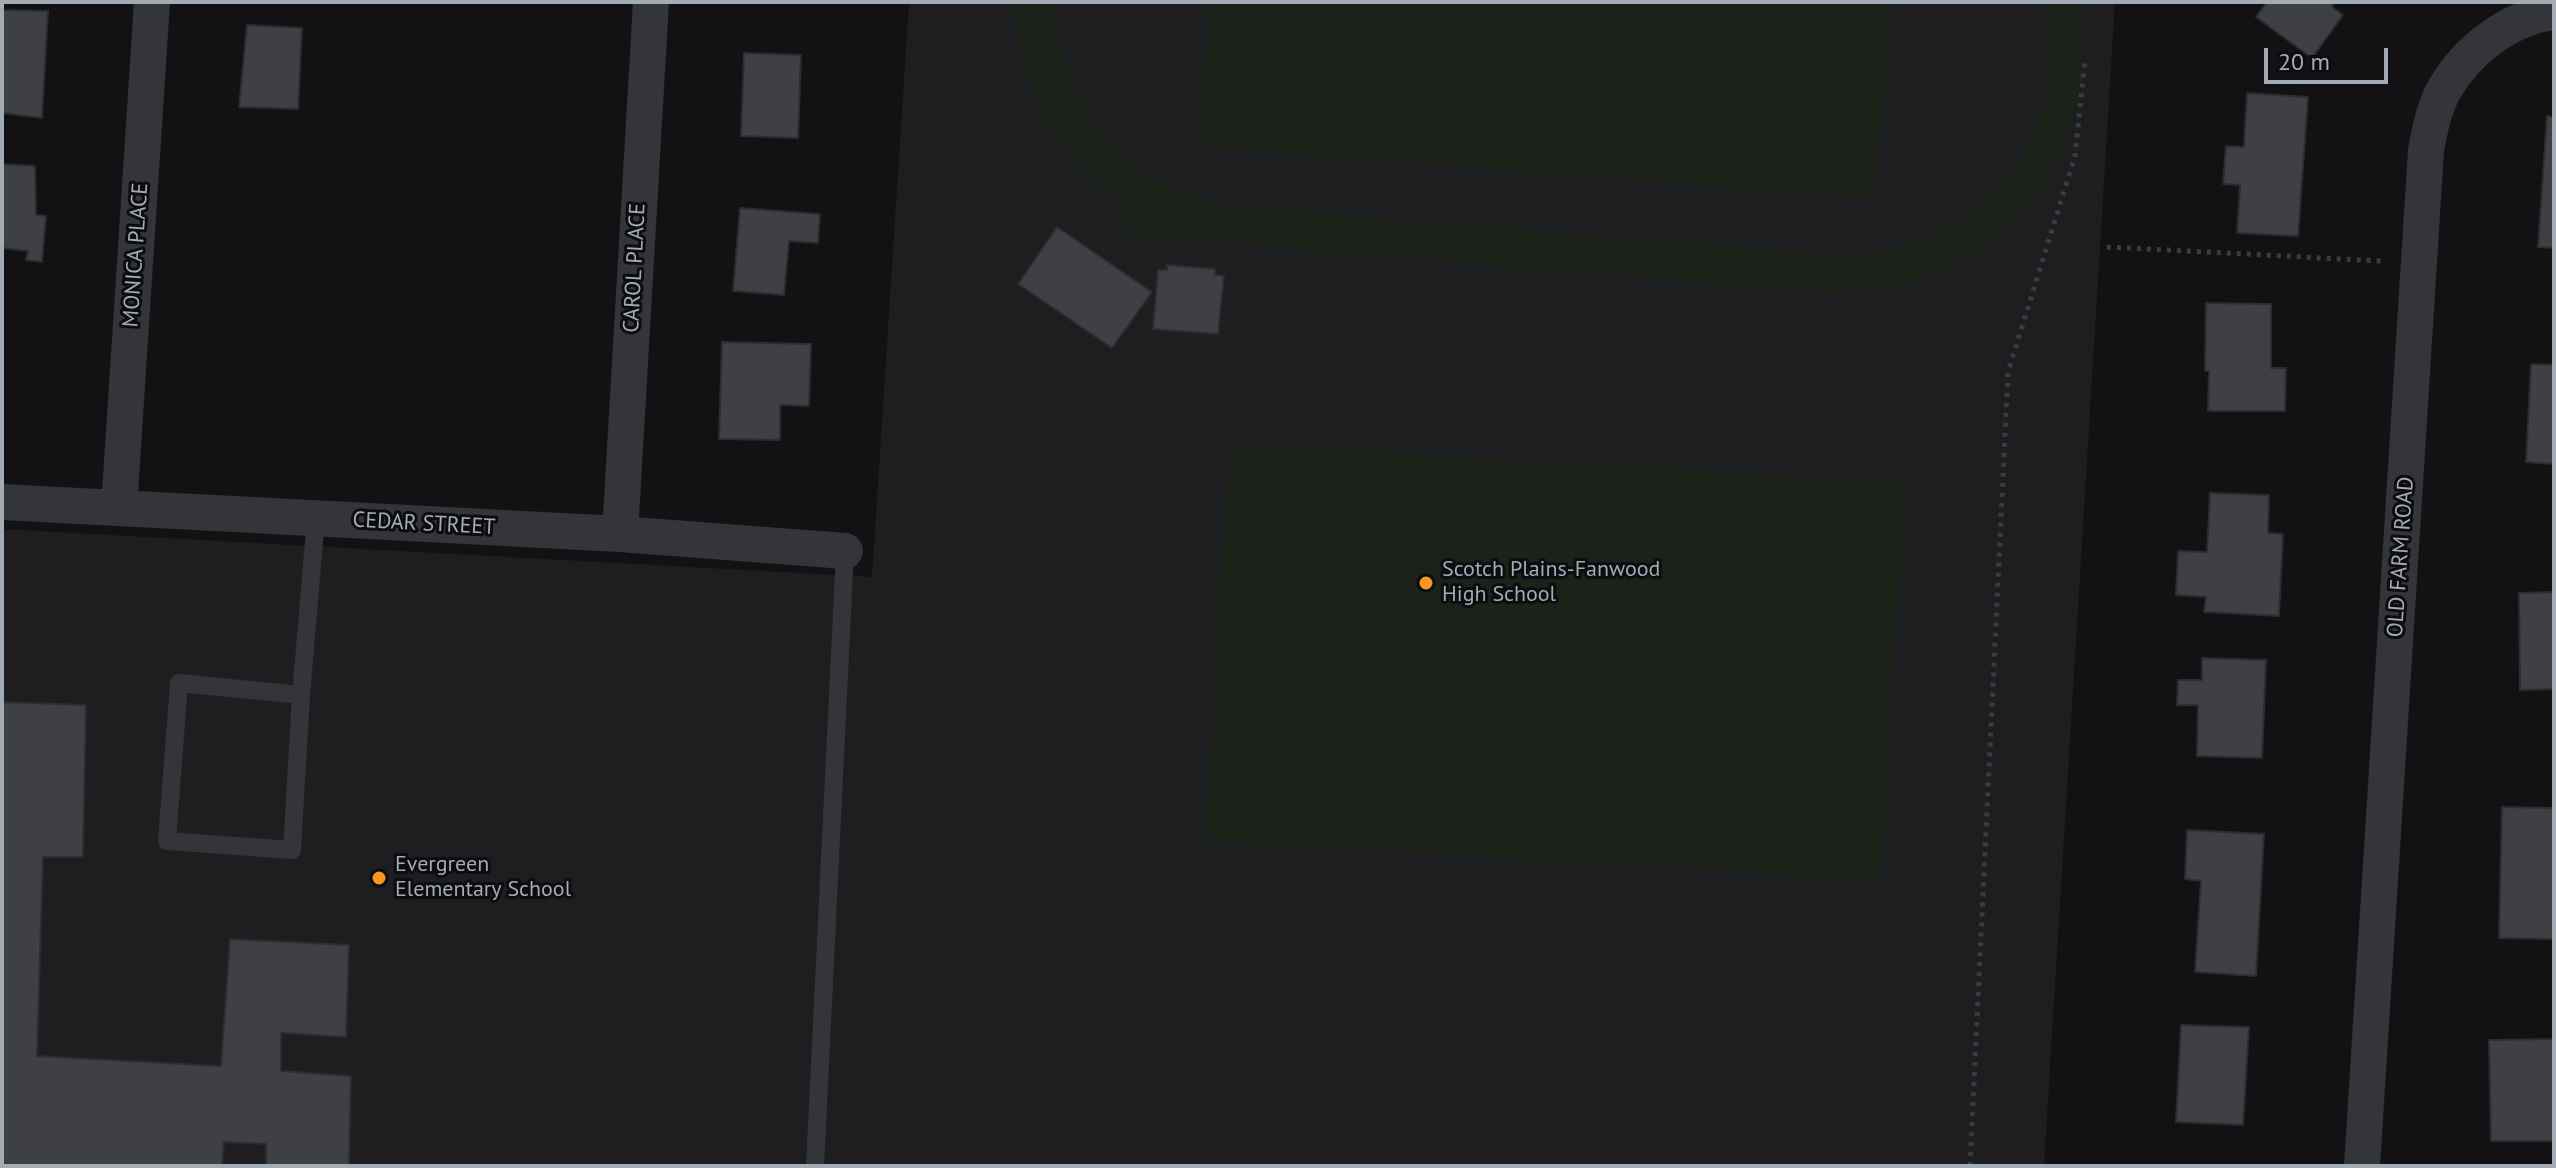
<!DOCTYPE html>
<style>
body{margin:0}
#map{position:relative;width:2556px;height:1168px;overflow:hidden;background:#121214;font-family:"PT Sans",sans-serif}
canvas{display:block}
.frame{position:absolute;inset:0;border:4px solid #a3abb5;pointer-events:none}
.scale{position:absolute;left:2264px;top:48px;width:124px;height:36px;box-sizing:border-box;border:4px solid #a3abb5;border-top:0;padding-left:10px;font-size:24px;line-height:28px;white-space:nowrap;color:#a3abb5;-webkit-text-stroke:6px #0d0d0f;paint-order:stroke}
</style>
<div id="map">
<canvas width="2556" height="1168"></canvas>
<div class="frame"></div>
<div class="scale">20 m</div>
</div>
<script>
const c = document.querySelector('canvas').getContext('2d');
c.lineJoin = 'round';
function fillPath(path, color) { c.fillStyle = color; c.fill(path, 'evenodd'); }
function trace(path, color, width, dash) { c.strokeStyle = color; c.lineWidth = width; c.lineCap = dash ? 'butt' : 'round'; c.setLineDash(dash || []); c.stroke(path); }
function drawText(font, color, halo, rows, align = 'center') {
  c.font = font + ' "PT Sans",sans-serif'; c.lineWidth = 6; c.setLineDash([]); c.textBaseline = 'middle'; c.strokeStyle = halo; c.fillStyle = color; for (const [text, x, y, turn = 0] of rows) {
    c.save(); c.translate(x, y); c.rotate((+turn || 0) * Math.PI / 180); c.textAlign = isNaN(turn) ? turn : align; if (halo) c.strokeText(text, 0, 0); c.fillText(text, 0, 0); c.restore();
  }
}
fillPath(new Path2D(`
 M909 2H2115L2044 1166H2V529L872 577Z`), '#1e1e21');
fillPath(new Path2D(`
 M1014 2H1056C1055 78 1100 154 1170 187 1191 196 1212 201 1235 206L1824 253C1846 253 1869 254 1891 249 1965 231 2026 174 2045 99 2053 67 2050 34 2045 2H2080C2105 128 2023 255 1899 287 1873 293 1846 293 1820 293L1123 235 1125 207C1053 155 1019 91 1014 2Z
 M1210 2H1891L1875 199 1199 147Z
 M1229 443 1905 482 1880 880 1204 841Z`), '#1a221a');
const building = new Path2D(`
 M2267 2H2335L2332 7 2343 15 2312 58 2256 17Z
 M2 10 48 11 42 118 2 113Z
 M247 25 302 28 298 109 239 107Z
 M744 53 801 55 798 138 741 136Z
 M2247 93 2308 97 2298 236 2237 233 2240 185 2223 184 2226 146 2244 147Z
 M2547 116 2554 117V248L2538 247Z
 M2 164 35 166 36 215 46 216 42 262 26 260 28 251 2 248Z
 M740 208 820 214 818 243 789 241 784 295 733 291Z
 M1057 227 1152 292 1112 348 1018 284Z
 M1167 265 1215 269V275L1224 276 1218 334 1153 329 1158 270H1167Z
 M2206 303 2271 304V368H2286L2285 411H2208L2209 371H2205Z
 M722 342 811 344 809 406 780 405V440L719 439Z
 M2531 364 2554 365V464L2526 462Z
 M2210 493 2269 495 2268 533 2283 534 2279 616 2204 612 2206 597 2176 595 2178 551 2207 552Z
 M2554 592V689L2520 690 2519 593Z
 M2202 658 2266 660 2262 758 2197 756 2198 705H2177L2178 680H2202Z
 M2 702 86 705 83 857H43L37 1056 221 1066 230 939 349 945 346 1037 281 1033V1071L351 1076 349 1166H266V1144L224 1142 222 1166H2Z
 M2502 807 2554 808V939L2499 938Z
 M2187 830 2264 834 2256 976 2195 972 2201 881 2185 879Z
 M2181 1025 2249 1027 2243 1125 2176 1122Z
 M2554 1039V1141H2491L2489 1040Z`);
fillPath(building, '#3e4044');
trace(building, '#2c2d30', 2);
trace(new Path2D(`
 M2107 247 2382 261
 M1970 1166 2008 372 2075 156 2085 60`), '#393c40', 5, [4, 6]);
trace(new Path2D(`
 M301 695 292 850 167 841 179 683 301 695 316 518
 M815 1166 845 551`), '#333539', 18);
trace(new Path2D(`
 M2 502 620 534 845 551
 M119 508 152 2
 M620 534 651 2
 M2362 1166 2426 150C2430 129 2434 108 2444 90 2466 51 2509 17 2554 12`), '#333539', 36);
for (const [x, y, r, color] of [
 [1426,583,8,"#fa9625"],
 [379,878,8,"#fa9625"]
]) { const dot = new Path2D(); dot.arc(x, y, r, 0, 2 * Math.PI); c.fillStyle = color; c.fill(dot); trace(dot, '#0d0d0f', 3); }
drawText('22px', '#a3abb5', '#0d0d0f', [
 ["MONICA PLACE",136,255,-86],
 ["CAROL PLACE",635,268,-87],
 ["CEDAR STREET",424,524,3],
 ["OLD FARM ROAD",2401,557,-86]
]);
drawText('22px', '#a3abb5', '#0d0d0f', [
 ["Scotch Plains-Fanwood",1442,570],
 ["High School",1442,595],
 ["Evergreen",395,865],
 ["Elementary School",395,890]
], 'left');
</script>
